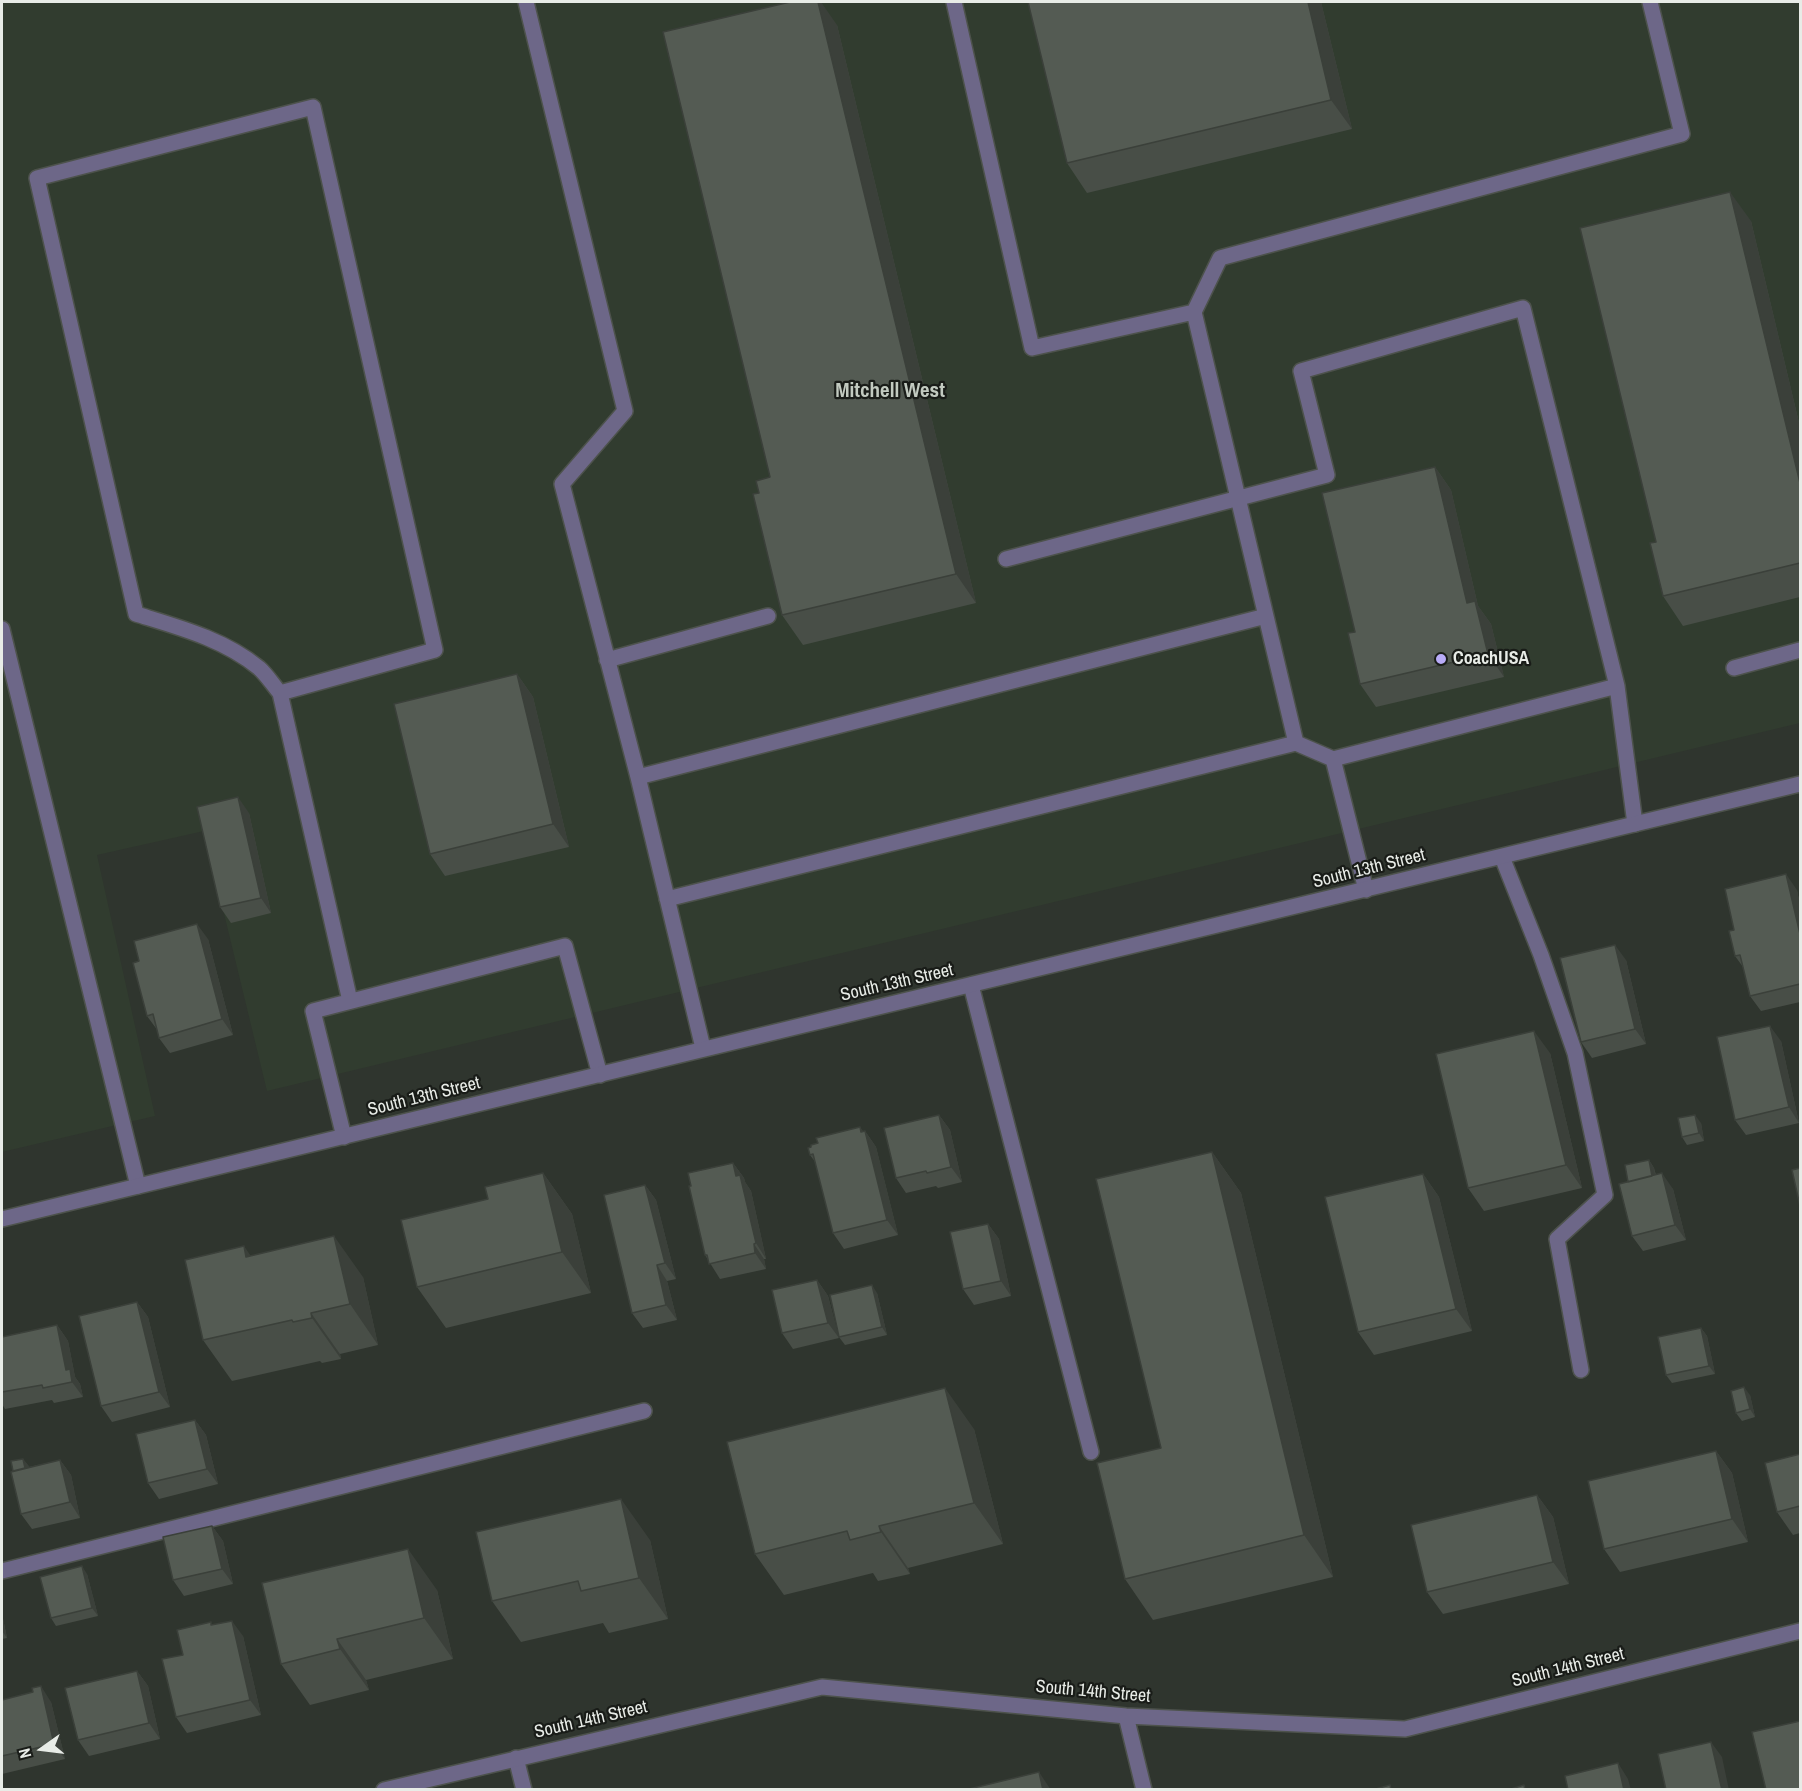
<!DOCTYPE html>
<style>
body{margin:0}
#map{position:relative;width:1802px;height:1791px;overflow:hidden;background:#2f352e;font-family:"Archivo Narrow",sans-serif}
canvas{display:block}
.frame{position:absolute;inset:0;border:3px solid #e8ece7;pointer-events:none}
.north{position:absolute;left:12px;top:1719px;width:60px;height:60px;-webkit-text-stroke:4px #191c18;paint-order:stroke;rotate:256deg;font-size:16px;font-weight:700;line-height:24px;text-align:center;color:#e8ece7}
.north::after{content:'';display:block;margin:auto;width:21px;height:27px;background:#e8ece7;clip-path:polygon(50% 0,100% 100%,50% 72%,0 100%)}
</style>
<div id="map">
<canvas width="1802" height="1791"></canvas>
<div class="frame"></div>
<div class="north">N</div>
</div>
<script>
const c = document.querySelector('canvas').getContext('2d');
c.lineJoin = 'round';
function fillPath(path, color) { c.fillStyle = color; c.fill(path, 'evenodd'); }
function trace(path, color, width, dash) { c.strokeStyle = color; c.lineWidth = width; c.lineCap = dash ? 'butt' : 'round'; c.setLineDash(dash || []); c.stroke(path); }
function drawText(font, color, halo, rows, align = 'center') {
  c.font = font + ' "Archivo Narrow",sans-serif'; c.lineWidth = 4.5; c.setLineDash([]); c.textBaseline = 'middle'; c.strokeStyle = halo; c.fillStyle = color; for (const [text, x, y, turn = 0] of rows) {
    c.save(); c.translate(x, y); c.rotate((+turn || 0) * Math.PI / 180); c.textAlign = isNaN(turn) ? turn : align; if (halo) c.strokeText(text, 0, 0); c.fillText(text, 0, 0); c.restore();
  }
}
fillPath(new Path2D(`
 M2 2H1800V723L267 1091 204 831 97 855 155 1116 2 1152Z`), '#313c2f');
const service = new Path2D(`
 M526 2 625 411 562 484 638 777 703 1048
 M954 2 1032 348 1194 312
 M1006 559 1327 475 1301 371 1523 308 1617 686
 M2 629 138 1186
 M607 660 768 616
 M1734 668 1800 650
 M280 693 435 650 313 107 37 178 136 614C178 627 224 639 259 668 267 675 273 685 280 693L350 1001
 M1296 743 1194 312 1220 258 1682 134 1650 2
 M1333 759 1366 890
 M638 777 1266 616
 M1502 857 1541 955 1575 1053 1605 1195 1557 1239 1581 1370
 M667 899 1296 743 1333 759 1617 686 1635 824
 M971 985 1091 1452
 M344 1137 313 1011 565 946 600 1075
 M2 1571 644 1411
 M516 1758 524 1790`);
const minor = new Path2D(`
 M1126 1716 1144 1790
 M384 1790 822 1687 1126 1716 1405 1729 1800 1631`);
const tertiary = new Path2D(`
 M2 1219 1800 784`);
trace(service, '#4d524c', 18);
trace(minor, '#4d524c', 18);
trace(tertiary, '#4d524c', 18);
trace(service, '#6d6788', 15);
trace(minor, '#6d6788', 15);
trace(tertiary, '#6d6788', 15);
fillPath(new Path2D(`
 M1321 2 1352 129 1087 193 1067 163Z
 M837 25 976 603 803 645 782 615 759 493 770 477Z
 M1751 221 1800 427V597L1683 626 1663 596 1656 542Z
 M1435 467 1451 490 1478 606 1491 624 1504 677 1376 707 1360 684 1355 632Z
 M517 674 533 697 569 847 445 876 430 854Z
 M249 813 271 913 231 923 220 907Z
 M1797 890 1800 905V1002L1761 1011 1750 996 1743 967 1735 956 1734 930Z
 M208 939 233 1035 170 1053 159 1038 158 1031 147 1016Z
 M1626 960 1646 1044 1592 1058 1581 1042Z
 M1781 1041 1799 1123 1746 1135 1735 1120Z
 M1550 1053 1582 1188 1484 1211 1468 1188Z
 M939 1115 950 1130 962 1182 938 1188 936 1186 906 1193 896 1178Z
 M1701 1123 1704 1141 1687 1145 1682 1137Z
 M865 1131 876 1147 898 1235 844 1249 833 1233 816 1163 810 1155 811 1147 818 1143Z
 M1212 1152 1241 1193 1333 1577 1153 1620 1125 1579 1161 1448Z
 M1649 1160 1654 1168 1656 1175 1673 1189 1686 1240 1643 1251 1632 1236 1628 1182Z
 M733 1163 744 1178 745 1182 751 1191 766 1259H764L766 1269 720 1279 705 1255 691 1186Z
 M543 1173 572 1214 591 1293 446 1328 417 1287 488 1199Z
 M1423 1174 1439 1197 1472 1331 1374 1355 1358 1332Z
 M645 1185 656 1200 676 1279 667 1281 677 1320 643 1328 632 1313Z
 M988 1224 999 1239 1011 1296 974 1305 963 1289Z
 M250 1256 363 1277 378 1345 340 1354 341 1359 322 1363 320 1361 232 1381 203 1340Z
 M817 1280 828 1296 839 1338 793 1349 782 1333Z
 M877 1293 887 1335 845 1345 839 1337Z
 M137 1302 148 1317 170 1407 112 1422 101 1406Z
 M57 1325 68 1341 75 1377 80 1384 83 1397 54 1403 52 1400 5 1409 2 1404V1337Z
 M1701 1328 1707 1336 1715 1374 1672 1383 1666 1375Z
 M1750 1395 1755 1417 1742 1421 1736 1413Z
 M195 1420 206 1435 218 1484 159 1499 148 1483Z
 M974 1429 1003 1544 908 1568 910 1574 878 1581 873 1573 784 1595 755 1554Z
 M1716 1451 1732 1473 1748 1542 1620 1572 1604 1549Z
 M1800 1454V1533L1793 1535 1777 1512Z
 M23 1459 29 1467 60 1460 71 1475 80 1518 32 1529 21 1514 13 1471Z
 M1537 1495 1553 1517 1569 1584 1443 1614 1427 1592Z
 M212 1526 223 1541 233 1584 184 1596 173 1580Z
 M650 1540 668 1619 609 1633 603 1623 521 1642 492 1601Z
 M87 1574 98 1616 56 1626 51 1618Z
 M437 1590 453 1659 366 1680 369 1690 310 1705 281 1664Z
 M2 1614 7 1638 2 1639Z
 M213 1625 243 1636 261 1715 187 1733 176 1717 183 1655Z
 M137 1671 148 1686 160 1739 89 1756 78 1740Z
 M33 1692 51 1702 65 1759 2 1774V1700Z`), '#484e47');
fillPath(new Path2D(`
 M818 2H821L837 25 976 603 956 574Z
 M1308 2H1321L1352 129 1331 100Z
 M1730 192 1751 221 1800 427V483Z
 M1435 467 1451 490 1478 606 1491 624 1504 677 1488 654 1467 603Z
 M517 674 533 697 569 847 553 824Z
 M238 797 249 813 271 913 261 898Z
 M1786 874 1797 890 1800 905V934Z
 M197 924 208 939 233 1035 222 1019Z
 M1615 945 1626 960 1646 1044 1635 1029Z
 M1770 1026 1781 1041 1799 1123 1789 1107Z
 M1534 1031 1550 1053 1582 1188 1566 1165Z
 M939 1115 950 1130 962 1182 951 1167Z
 M1695 1115 1701 1123 1704 1141 1699 1133Z
 M860 1127 867 1136 865 1131 876 1147 898 1235 887 1220Z
 M1212 1152 1241 1193 1333 1577 1304 1535Z
 M1649 1160 1654 1168 1657 1186 1652 1179Z
 M733 1163 744 1178 745 1182 751 1191 766 1259 756 1243 736 1176Z
 M543 1173 572 1214 591 1293 562 1252Z
 M1662 1173 1673 1189 1686 1240 1675 1225Z
 M1423 1174 1439 1197 1472 1331 1456 1309Z
 M645 1185 656 1200 676 1279 665 1263Z
 M988 1224 999 1239 1011 1296 1001 1281Z
 M334 1236 363 1277 378 1345 350 1304Z
 M754 1244 764 1259 766 1269 755 1253Z
 M244 1246 272 1287 246 1257Z
 M657 1265 667 1281 677 1320 666 1305Z
 M817 1280 828 1296 839 1338 828 1323Z
 M872 1285 877 1293 887 1335 882 1327Z
 M137 1302 148 1317 170 1407 159 1392Z
 M311 1313 340 1354 341 1359 312 1318Z
 M57 1325 68 1341 75 1377 80 1384 83 1397 72 1382 66 1370Z
 M1701 1328 1707 1336 1715 1374 1709 1366Z
 M1744 1387 1750 1395 1755 1417 1750 1409Z
 M945 1388 974 1429 1003 1544 974 1503Z
 M195 1420 206 1435 218 1484 207 1469Z
 M1716 1451 1732 1473 1748 1542 1732 1519Z
 M23 1459 29 1466 31 1480 26 1472Z
 M60 1460 71 1475 80 1518 70 1502Z
 M1537 1495 1553 1517 1569 1584 1553 1562Z
 M621 1499 650 1540 668 1619 639 1578Z
 M212 1526 223 1541 233 1584 222 1569Z
 M879 1526 908 1568 910 1574 881 1532Z
 M408 1549 437 1590 453 1659 424 1618Z
 M82 1566 87 1574 98 1616 92 1608Z
 M2 1614 7 1638 2 1631Z
 M232 1621 243 1636 261 1715 250 1700Z
 M337 1639 366 1680 369 1690 340 1649Z
 M137 1671 148 1686 160 1739 149 1723Z
 M41 1686 51 1702 65 1759 54 1744Z
 M1711 1742 1722 1757 1729 1790H1722Z
 M1618 1763 1628 1779 1631 1790H1624Z
 M1039 1772 1051 1790H1043Z`), '#3b403a');
const building = new Path2D(`
 M790 2H818L956 574 782 615 753 494 759 493 756 481 770 477 663 32Z
 M1028 2H1308L1331 100 1067 163Z
 M1730 192 1800 483V563L1663 596 1650 543 1656 542 1580 228Z
 M1435 467 1467 603 1475 601 1488 654 1360 684 1348 633 1355 632 1322 493Z
 M517 674 553 824 430 854 394 704Z
 M238 797 261 898 220 907 197 807Z
 M1786 874 1800 934V984L1750 996 1740 955 1735 956 1729 931 1734 930 1725 889Z
 M197 924 222 1019 159 1038 153 1014 147 1016 133 963 139 961 134 941Z
 M1615 945 1635 1029 1581 1042 1560 958Z
 M1770 1026 1789 1107 1735 1120 1717 1037Z
 M1534 1031 1566 1165 1468 1188 1436 1054Z
 M939 1115 951 1167 927 1173 926 1171 896 1178 884 1128Z
 M1695 1115 1699 1133 1682 1137 1678 1118Z
 M860 1127 861 1132 865 1131 887 1220 833 1233 813 1154 810 1155 808 1148 811 1147V1145L818 1143 816 1138Z
 M1212 1152 1304 1535 1125 1579 1097 1463 1161 1448 1096 1179Z
 M1649 1160 1652 1176 1628 1182 1625 1165Z
 M733 1163 736 1176 740 1175 756 1243 754 1244 755 1253 709 1264 707 1255H705L689 1186H691L688 1173Z
 M1800 1168V1206L1792 1170Z
 M543 1173 562 1252 417 1287 401 1220 488 1199 485 1187Z
 M1662 1173 1675 1225 1632 1236 1619 1184Z
 M1423 1174 1456 1309 1358 1332 1325 1197Z
 M645 1185 665 1263 657 1265 666 1305 632 1313 604 1195Z
 M988 1224 1001 1281 963 1289 950 1232Z
 M334 1236 350 1304 311 1313 312 1318 293 1322 292 1320 203 1340 185 1260 244 1246 246 1257Z
 M817 1280 828 1323 782 1333 772 1290Z
 M872 1285 882 1327 839 1337 830 1295Z
 M137 1302 159 1392 101 1406 79 1316Z
 M57 1325 66 1370 70 1369 72 1382 43 1388 42 1385 2 1392V1337Z
 M1701 1328 1709 1366 1666 1375 1658 1337Z
 M1744 1387 1750 1409 1736 1413 1731 1391Z
 M945 1388 974 1503 879 1526 881 1532 850 1540 847 1531 755 1554 727 1442Z
 M195 1420 207 1469 148 1483 136 1434Z
 M1716 1451 1732 1519 1604 1549 1588 1481Z
 M1800 1454V1506L1777 1512 1765 1463Z
 M23 1459 25 1468 13 1471 11 1461Z
 M60 1460 70 1502 21 1514 11 1472Z
 M1537 1495 1553 1562 1427 1592 1411 1525Z
 M621 1499 639 1578 581 1591 578 1581 492 1601 476 1532Z
 M212 1526 222 1569 173 1580 163 1537Z
 M408 1549 424 1618 337 1639 340 1649 281 1664 262 1583Z
 M82 1566 92 1608 51 1618 40 1577Z
 M232 1621 250 1700 176 1717 162 1659 183 1655 177 1630 211 1622V1625Z
 M137 1671 149 1723 78 1740 65 1688Z
 M41 1686 54 1744 2 1756V1700L33 1692 32 1688Z
 M1800 1721V1790H1766L1752 1732Z
 M1711 1742 1722 1790H1666L1658 1754Z
 M1618 1763 1624 1790H1568L1565 1776Z
 M1039 1772 1043 1790H965Z
 M1390 1785 1391 1790H1372Z
 M1524 1785 1525 1790H1508Z`);
fillPath(building, '#545b53');
trace(building, '#3b403a', 1.5);
for (const [x, y, r, color] of [
 [1441,659,6,"#b8abf7"]
]) { const dot = new Path2D(); dot.arc(x, y, r, 0, 2 * Math.PI); c.fillStyle = color; c.fill(dot); trace(dot, '#191c18', 2); }
drawText('bold 18px', '#e8ece7', '#191c18', [
 ["CoachUSA",1453,659]
], 'left');
drawText('18px', '#e8ece7', '#191c18', [
 ["South 13th Street",1369,869,-14],
 ["South 13th Street",897,983,-13],
 ["South 13th Street",424,1097,-14],
 ["South 14th Street",1568,1668,-14],
 ["South 14th Street",1093,1692,5],
 ["South 14th Street",591,1720,-13]
]);
drawText('bold 21px', '#c2cac0', '#191c18', [
 ["Mitchell West",890,391]
]);
</script>
